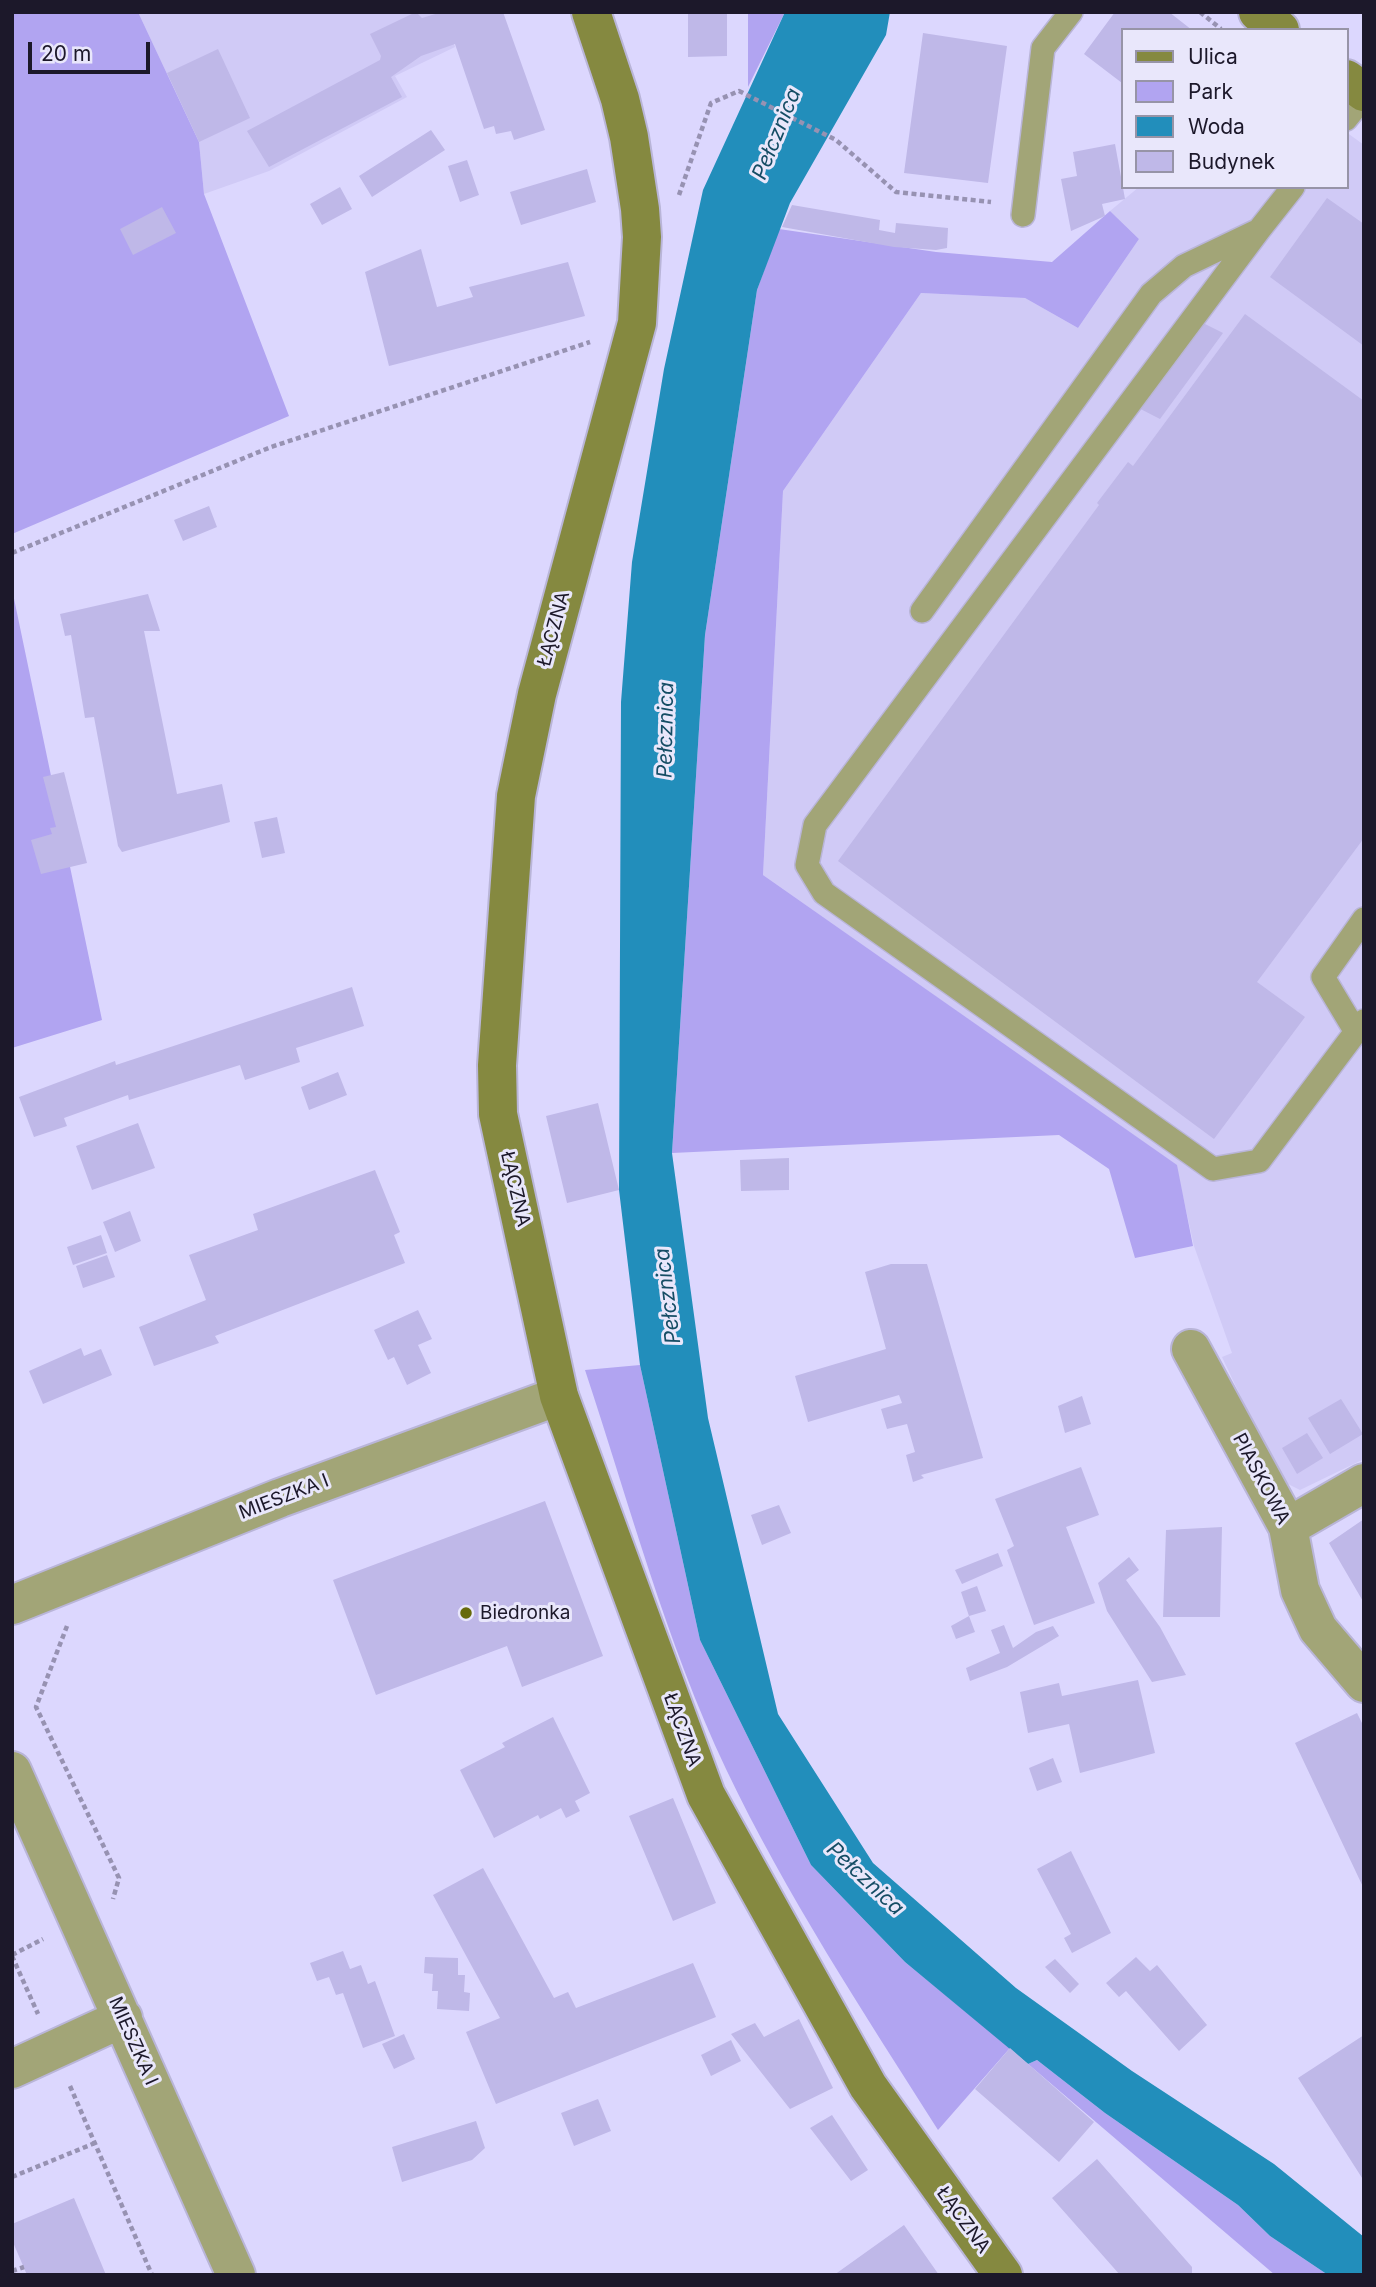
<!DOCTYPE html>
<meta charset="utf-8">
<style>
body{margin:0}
#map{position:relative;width:1376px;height:2287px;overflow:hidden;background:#dcd7fe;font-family:Inter,sans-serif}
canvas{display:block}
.frame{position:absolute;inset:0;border:14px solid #1c182a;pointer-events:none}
.legend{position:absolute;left:1121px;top:28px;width:228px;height:161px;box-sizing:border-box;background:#e9e7fb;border:2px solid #9794a7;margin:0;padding:9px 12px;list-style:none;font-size:21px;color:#1c182a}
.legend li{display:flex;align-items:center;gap:14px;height:35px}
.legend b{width:35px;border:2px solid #9794a7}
.scale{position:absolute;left:28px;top:42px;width:122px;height:32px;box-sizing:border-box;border:4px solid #1c182a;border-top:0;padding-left:9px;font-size:21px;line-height:24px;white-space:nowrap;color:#1c182a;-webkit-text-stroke:5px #e9e7fb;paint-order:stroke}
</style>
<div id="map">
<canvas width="1376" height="2287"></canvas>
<div class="frame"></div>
<ul class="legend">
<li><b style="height:9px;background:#858940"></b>Ulica</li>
<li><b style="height:19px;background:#b1a4f1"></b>Park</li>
<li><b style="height:19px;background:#228ebb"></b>Woda</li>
<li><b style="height:19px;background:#bfb8e8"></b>Budynek</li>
</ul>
<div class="scale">20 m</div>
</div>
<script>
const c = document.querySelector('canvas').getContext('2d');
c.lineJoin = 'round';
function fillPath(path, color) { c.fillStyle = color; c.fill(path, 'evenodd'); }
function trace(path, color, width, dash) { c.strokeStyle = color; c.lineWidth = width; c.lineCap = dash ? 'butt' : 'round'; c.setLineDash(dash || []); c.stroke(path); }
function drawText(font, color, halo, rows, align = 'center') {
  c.font = font + ' Inter,sans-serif'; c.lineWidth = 6; c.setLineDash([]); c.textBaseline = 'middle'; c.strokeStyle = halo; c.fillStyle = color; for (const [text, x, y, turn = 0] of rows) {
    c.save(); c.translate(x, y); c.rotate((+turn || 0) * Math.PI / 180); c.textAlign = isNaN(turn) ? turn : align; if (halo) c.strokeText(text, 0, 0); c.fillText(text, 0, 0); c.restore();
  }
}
fillPath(new Path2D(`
 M138 12H443L455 47 395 76 407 97 269 171 204 194 199 142Z
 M1346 132 1364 145V1459L1300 1490 1280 1480 1222 1357 1232 1353 1194 1246 1176 1165 763 875 783 491 921 293 1025 298 1078 328 1139 239 1110 211 1139 187H1346Z`), '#d0caf6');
fillPath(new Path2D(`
 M12 12H138L199 142 204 194 289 416 12 534Z
 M748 12H785L748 87Z
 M1110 211 1139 239 1078 328 1025 298 921 293 783 491 763 875 1177 1165 1193 1246 1135 1258 1109 1169 1059 1135 672 1153 705 635 757 290 779 229 936 252 1052 262Z
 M12 589 102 1020 12 1048Z
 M640 1365 700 1640 811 1865 905 1962 1010 2048 938 2130C864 2013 786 1895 726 1769 666 1642 629 1503 585 1370Z
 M1037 2060 1105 2113 1238 2205 1270 2236 1328 2275H1275L1028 2064Z`), '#b1a4f1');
fillPath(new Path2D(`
 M785 12H890L886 35 790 203 757 290 705 635 672 1153 708 1418 778 1714 873 1863 1016 1988 1132 2071 1274 2164 1364 2237V2275H1328L1270 2236 1238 2205 1105 2113 1037 2060 1028 2064 905 1962 811 1865 700 1640 640 1365 619 1190 621 702 632 562 664 369 703 190Z`), '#228ebb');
fillPath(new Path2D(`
 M416 12 422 18 442 12H503L545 130 514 140 511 131 496 134 494 126 484 129 455 44 421 56 391 77 402 97 269 167 247 131 380 60 381 56 370 34Z
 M688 12H727V56L688 57Z
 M1115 12H1169L1192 30H1122V83L1084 54Z
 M923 33 1007 46 988 183 904 173Z
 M218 49 250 118 199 142 167 73Z
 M431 130 445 150 372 197 359 176Z
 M1115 144 1125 199 1102 204 1105 216 1071 231 1061 179 1077 176 1073 152Z
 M467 160 479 195 460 202 448 166Z
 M587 169 596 202 521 225 510 192Z
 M340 187 352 209 322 225 310 204Z
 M1327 198 1364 224V346L1270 277Z
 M792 205 880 220 879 230 895 233 896 223 948 228 947 248 936 250 894 247 782 227Z
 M162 207 176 233 133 255 120 229Z
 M421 249 437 307 473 297 469 287 568 262 585 316 389 366 365 272Z
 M1183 313 1223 333 1160 419 1121 399Z
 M1245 314 1364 401V838L1257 982 1305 1017 1214 1139 838 861 1099 505 1097 503 1128 462 1133 466Z
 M209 506 217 527 183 541 174 520Z
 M148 594 160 631H144L177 794 222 784 230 822 122 852 118 846 94 717 85 718 71 635 65 636 60 614Z
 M64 772 87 863 41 874 31 840 52 834 50 828 56 827 43 777Z
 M277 817 285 853 262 858 254 822Z
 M352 987 364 1026 296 1048 300 1062 245 1080 240 1065 129 1100 128 1095 64 1118 67 1126 34 1137 19 1097 115 1061 116 1065Z
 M338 1072 347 1095 309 1110 301 1087Z
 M598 1103 619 1190 567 1203 546 1116Z
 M138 1123 155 1168 92 1190 76 1146Z
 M789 1158V1190L741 1191 740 1160Z
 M375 1170 400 1232 394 1235 405 1263 215 1336 219 1343 154 1366 139 1327 206 1300 189 1255 258 1230 253 1214Z
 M130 1211 141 1241 115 1252 103 1222Z
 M101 1235 107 1253 73 1265 67 1247Z
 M107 1255 115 1277 83 1288 76 1266Z
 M891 1264H927L983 1458 921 1475 924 1478 913 1482 906 1455 915 1452 907 1424 887 1429 881 1409 902 1403 899 1395 808 1422 795 1376 886 1349 865 1272Z
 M418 1310 432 1339 418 1345 431 1373 407 1385 394 1357 388 1360 374 1330Z
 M81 1348 84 1356 101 1349 112 1375 43 1404 29 1371Z
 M1082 1396 1091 1424 1065 1433 1058 1406Z
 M1341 1399 1363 1434 1330 1454 1308 1418Z
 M1307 1433 1323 1458 1297 1474 1282 1448Z
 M1081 1467 1099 1515 1066 1527 1095 1603 1034 1625 1007 1550 1014 1546 995 1499Z
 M545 1501 603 1656 522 1687 507 1646 376 1695 333 1580Z
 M779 1505 791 1533 762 1545 751 1515Z
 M1364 1519V1603L1329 1543Z
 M1222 1527 1220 1617H1163L1166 1530Z
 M998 1553 1003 1566 962 1584 955 1570Z
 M1129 1557 1139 1570 1126 1580 1160 1627 1186 1675 1152 1682 1107 1611 1098 1583Z
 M977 1586 986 1611 969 1616 961 1592Z
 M969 1616 975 1632 956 1639 951 1626Z
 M1004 1625 1013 1648 1036 1632 1053 1626 1059 1636 1007 1667 970 1681 966 1668 1000 1653 991 1630Z
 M1138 1680 1155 1753 1080 1773 1069 1724 1028 1733 1020 1692 1059 1683 1062 1696Z
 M1357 1713 1364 1727V1889L1295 1743Z
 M553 1717 590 1793 575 1801 580 1811 566 1818 561 1808 540 1819 538 1815 494 1838 460 1770 505 1747 502 1743Z
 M1053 1758 1062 1782 1037 1791 1029 1768Z
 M673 1798 716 1903 673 1921 629 1816Z
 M1071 1851 1111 1933 1072 1953 1064 1938 1071 1934 1037 1869Z
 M483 1868 554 1998 568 1992 576 2008 693 1963 716 2017 496 2104 466 2032 500 2018 433 1895Z
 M343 1951 350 1969 361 1965 368 1984 375 1981 395 2036 363 2048 343 1993 336 1995 329 1977 317 1981 310 1963Z
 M425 1957 458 1958V1975H465L464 1992 470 1993 469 2011 437 2009 438 1991H432L433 1974 424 1973Z
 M1136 1957 1150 1971 1157 1965 1207 2025 1179 2051 1126 1991 1119 1997 1106 1983Z
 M1055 1959 1079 1984 1070 1993 1045 1967Z
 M799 2019 833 2088 790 2109 731 2034 755 2023 764 2037Z
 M404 2034 415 2059 394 2069 382 2044Z
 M1364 2035V2181L1298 2078Z
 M731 2040 741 2061 711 2076 701 2055Z
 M1010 2048 1094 2122 1059 2162 975 2089Z
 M598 2099 611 2131 574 2146 561 2113Z
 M832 2115 868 2170 851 2181 810 2128Z
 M476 2121 485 2148 472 2160 402 2182 392 2147Z
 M1097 2159 1192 2267V2275H1120L1052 2198Z
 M74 2198 106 2275H27L12 2240V2224Z
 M904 2225 939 2275H834Z`), '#bfb8e8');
const lane = new Path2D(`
 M1346 119 1364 97
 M1023 215 1043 48 1071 12
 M1259 230 815 825 807 865 824 893 1213 1169 1259 1161 1364 1021
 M922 611 1151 294 1184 266 1259 230 1293 187
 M1356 1032 1323 977 1364 919`);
const street = new Path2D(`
 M1191 1349 1288 1527 1300 1590 1318 1629 1364 1683
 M1288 1527 1364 1483
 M12 1605 280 1498 559 1396
 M12 1771 236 2275
 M12 2069 123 2018`);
const secondary = new Path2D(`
 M591 12 620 99 629 137 640 209 642 237 637 323 537 694 516 796 497 1065 498 1114 559 1396 706 1795 868 2086 1003 2275
 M1258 12 1280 30
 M1346 79 1364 92`);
trace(lane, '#b9b5d8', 26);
trace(street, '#b9b5d8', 42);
trace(secondary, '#b9b5d8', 42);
trace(new Path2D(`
 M1200 12 1221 29
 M679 195 711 103 739 91 836 140 896 192 991 202
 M12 553 271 447 590 342
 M67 1626 36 1707 119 1878 113 1899
 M12 1955 43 1939
 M12 1956 38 2014
 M70 2086 152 2275
 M12 2177 95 2143
 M12 2271 24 2267`), '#9792b2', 4.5, [5, 3.5]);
trace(lane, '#a2a577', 23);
trace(street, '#a2a577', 38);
trace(secondary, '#858940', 38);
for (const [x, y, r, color] of [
 [466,1613,7,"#676a09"]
]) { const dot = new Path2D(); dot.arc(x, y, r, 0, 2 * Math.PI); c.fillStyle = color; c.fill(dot); trace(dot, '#e9e7fb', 2.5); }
drawText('19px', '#1c182a', '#e9e7fb', [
 ["ŁĄCZNA",554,629,-75],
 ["ŁĄCZNA",515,1189,77],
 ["PIASKOWA",1261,1479,62],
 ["MIESZKA I",284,1497,-21],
 ["ŁĄCZNA",682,1730,70],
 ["MIESZKA I",133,2041,66],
 ["ŁĄCZNA",963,2220,54]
]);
drawText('19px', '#1c182a', '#e9e7fb', [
 ["Biedronka",480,1613]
], 'left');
drawText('italic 21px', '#154d65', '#e9e7fb', [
 ["Pełcznica",777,134,-68],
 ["Pełcznica",666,730,-89],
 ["Pełcznica",668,1296,-97],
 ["Pełcznica",865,1879,43]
]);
</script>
